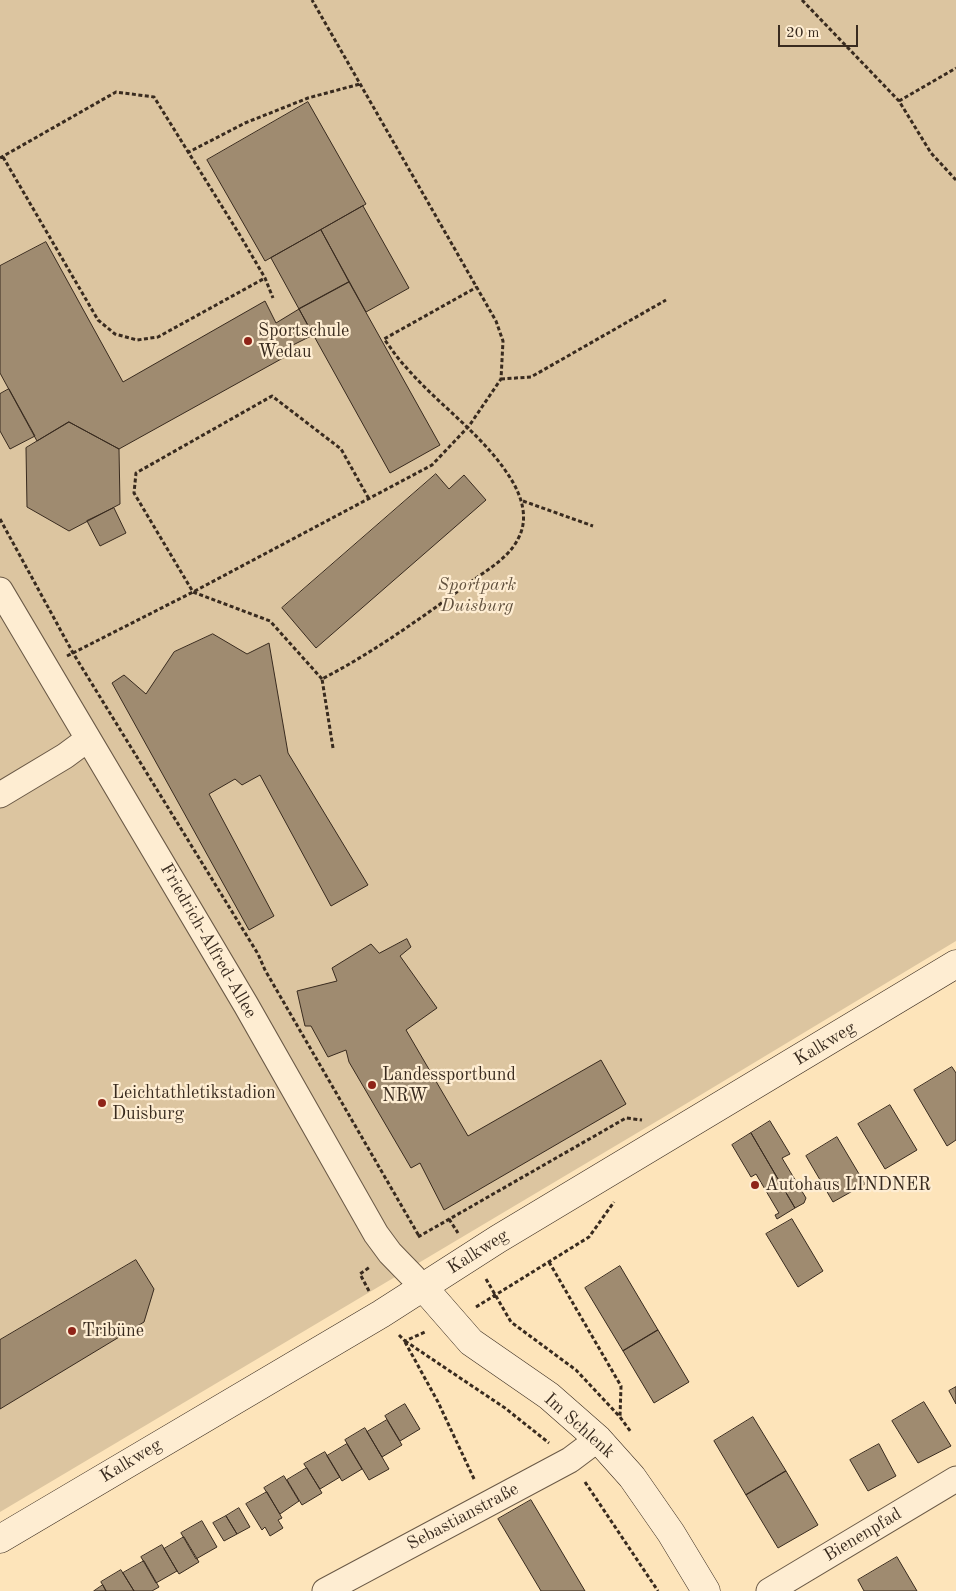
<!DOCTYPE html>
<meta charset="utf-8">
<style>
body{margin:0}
#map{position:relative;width:956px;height:1591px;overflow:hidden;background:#fde4ba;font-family:"Old Standard TT",serif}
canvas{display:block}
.scale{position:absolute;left:778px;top:25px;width:80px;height:22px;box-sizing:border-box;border:2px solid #392b1f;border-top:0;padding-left:6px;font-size:15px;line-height:18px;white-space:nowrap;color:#392b1f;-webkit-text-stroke:4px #feedd2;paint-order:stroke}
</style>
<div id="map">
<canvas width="956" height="1591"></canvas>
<div class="scale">20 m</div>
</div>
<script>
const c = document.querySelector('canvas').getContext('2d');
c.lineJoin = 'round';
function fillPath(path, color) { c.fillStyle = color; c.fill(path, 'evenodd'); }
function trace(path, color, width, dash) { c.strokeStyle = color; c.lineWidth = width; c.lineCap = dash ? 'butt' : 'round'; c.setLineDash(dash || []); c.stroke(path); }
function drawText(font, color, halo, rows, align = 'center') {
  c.font = font + ' "Old Standard TT",serif'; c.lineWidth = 4.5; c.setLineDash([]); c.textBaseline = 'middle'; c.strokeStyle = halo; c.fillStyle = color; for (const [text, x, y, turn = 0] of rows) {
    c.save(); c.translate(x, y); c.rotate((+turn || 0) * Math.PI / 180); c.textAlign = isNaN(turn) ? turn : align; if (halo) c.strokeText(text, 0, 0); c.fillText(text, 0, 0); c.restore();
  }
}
fillPath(new Path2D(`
 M0 0H956V941L674 1111 0 1512Z`), '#dcc5a0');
const building = new Path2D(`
 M308 102 366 204 265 261 207 160Z
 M363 206 409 288 366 312 321 230Z
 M321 230 349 282 299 309 271 258Z
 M46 242 123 382 265 301 276 323 299 309 313 335 289 347 292 353 119 449 69 422 37 441 0 373V266Z
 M349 282 440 445 390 473 299 309Z
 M9 389 35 436 10 449 0 431V394Z
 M69 422 119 449 120 504 69 531 27 507 26 448Z
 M436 474 449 489 464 475 486 500 316 648 282 608Z
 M114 508 126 533 100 546 87 521Z
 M213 634 247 654 269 643 288 753 368 885 331 906 260 775 242 785 235 779 209 794 274 916 249 930 112 683 124 675 146 694 174 652Z
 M407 939 411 947 400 956 437 1008 406 1030 468 1136 601 1060 626 1104 444 1210 420 1163 411 1168 349 1062 346 1050 328 1057 311 1026H305L297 991 337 981 332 968 371 944 379 953Z
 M952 1067 956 1073V1140L947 1146 914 1090Z
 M890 1105 917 1150 885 1169 858 1124Z
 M770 1121 790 1154 782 1158 806 1198 804 1203 795 1208 751 1133Z
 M751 1133 795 1208 777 1219 775 1215 779 1213 756 1174 751 1177 732 1145Z
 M837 1137 865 1184 833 1202 806 1156Z
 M792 1219 823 1271 798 1287 766 1234Z
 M136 1260 154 1289 144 1322 0 1409V1340Z
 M620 1266 658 1330 623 1351 585 1288Z
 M658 1330 689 1382 654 1403 623 1351Z
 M956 1387V1404L949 1391Z
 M924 1402 951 1446 918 1463 892 1421Z
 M405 1404 420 1429 400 1441 385 1416Z
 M753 1417 786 1471 746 1495 714 1441Z
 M387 1420 402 1445 382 1457 367 1432Z
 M365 1428 389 1469 369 1480 345 1440Z
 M347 1444 362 1469 342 1481 327 1456Z
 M879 1444 896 1476 868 1491 850 1460Z
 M325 1452 340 1477 320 1489 304 1464Z
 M307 1468 322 1493 302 1505 287 1480Z
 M786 1471 818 1525 778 1548 746 1495Z
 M284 1476 299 1501 280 1514 264 1488Z
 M267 1492 282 1518 278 1520 283 1528 270 1536 265 1527 262 1530 246 1504Z
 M531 1500 585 1591H541L498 1519Z
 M239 1508 250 1527 237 1534 226 1516Z
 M226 1516 237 1534 224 1541 213 1523Z
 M202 1521 217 1547 196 1559 181 1533Z
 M184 1537 199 1562 179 1574 164 1549Z
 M162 1545 177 1571 156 1583 141 1557Z
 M897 1557 917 1591H864L858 1580Z
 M144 1561 159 1587 152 1591H134L123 1573Z
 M121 1570 134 1591H106L101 1582Z
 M103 1585 106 1591H94Z`);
fillPath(building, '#9f8b70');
trace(building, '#392b1f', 1);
const street = new Path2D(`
 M0 590 246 1005 376 1234 390 1253 423 1287
 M0 795 65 756 88 739
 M325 1591 570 1460 598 1439
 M769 1591 956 1479`);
const secondary = new Path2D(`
 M423 1287 471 1342 549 1396 598 1439 632 1477 671 1533 706 1591
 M0 1539 381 1314 498 1239 956 964`);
trace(street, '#6a5946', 27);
trace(secondary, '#392b1f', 29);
trace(new Path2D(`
 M802 0 899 101 931 153 956 180
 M899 101 956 68
 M187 153 245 123 308 98 360 84
 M3 157 98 320 115 334 137 340 158 337 265 278
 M0 158 116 92 154 97 241 237 265 278 273 298
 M501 379 531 377 666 300
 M523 501 593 526
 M0 519 73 653 258 954 265 970 419 1236
 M67 656 193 592 432 465 469 426 501 379 503 341 496 321 312 0
 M322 679 270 621 193 592 134 493 136 473 272 396 341 449 369 499
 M333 748 322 679C374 652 421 618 468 584 485 571 508 559 518 539 529 519 522 497 511 479 483 434 438 405 405 366 397 358 391 348 384 339L477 287
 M449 1219 458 1233
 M418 1237 626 1118 642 1120
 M549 1262 621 1386 620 1417
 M486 1279 511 1322 576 1370 620 1417 631 1432
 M369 1291 360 1274 370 1267
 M476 1307 589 1237 614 1202
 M399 1335 405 1341 425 1332
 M405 1341 505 1408 549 1443
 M405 1342 438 1402 475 1481
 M585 1482 658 1591`), '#392b1f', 3, [4, 2.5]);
trace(street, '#feedd2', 25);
trace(secondary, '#feedd2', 28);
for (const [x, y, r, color] of [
 [248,341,5,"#8f2418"],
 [372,1085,5,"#8f2418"],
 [102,1103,5,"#8f2418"],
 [755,1185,5,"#8f2418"],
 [72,1331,5,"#8f2418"]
]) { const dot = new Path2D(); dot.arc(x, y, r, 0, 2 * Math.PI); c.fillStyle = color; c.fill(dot); trace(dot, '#feedd2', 2); }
drawText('18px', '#392b1f', '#feedd2', [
 ["Sportschule",258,331],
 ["Wedau",258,352],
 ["Landessportbund",382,1075],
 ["NRW",382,1096],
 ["Leichtathletikstadion",112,1093],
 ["Duisburg",112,1114],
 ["Autohaus LINDNER",765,1185],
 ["Tribüne",82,1331]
], 'left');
drawText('italic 18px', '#62523f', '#feedd2', [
 ["Sportpark",477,585],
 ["Duisburg",477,606]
]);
drawText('18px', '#392b1f', '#feedd2', [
 ["Friedrich-Alfred-Allee",208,941,60],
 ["Kalkweg",825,1044,-31],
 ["Kalkweg",478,1252,-32],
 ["Im Schlenk",579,1426,42],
 ["Kalkweg",131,1461,-31],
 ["Sebastianstraße",463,1517,-28],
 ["Bienenpfad",863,1535,-31]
]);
</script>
